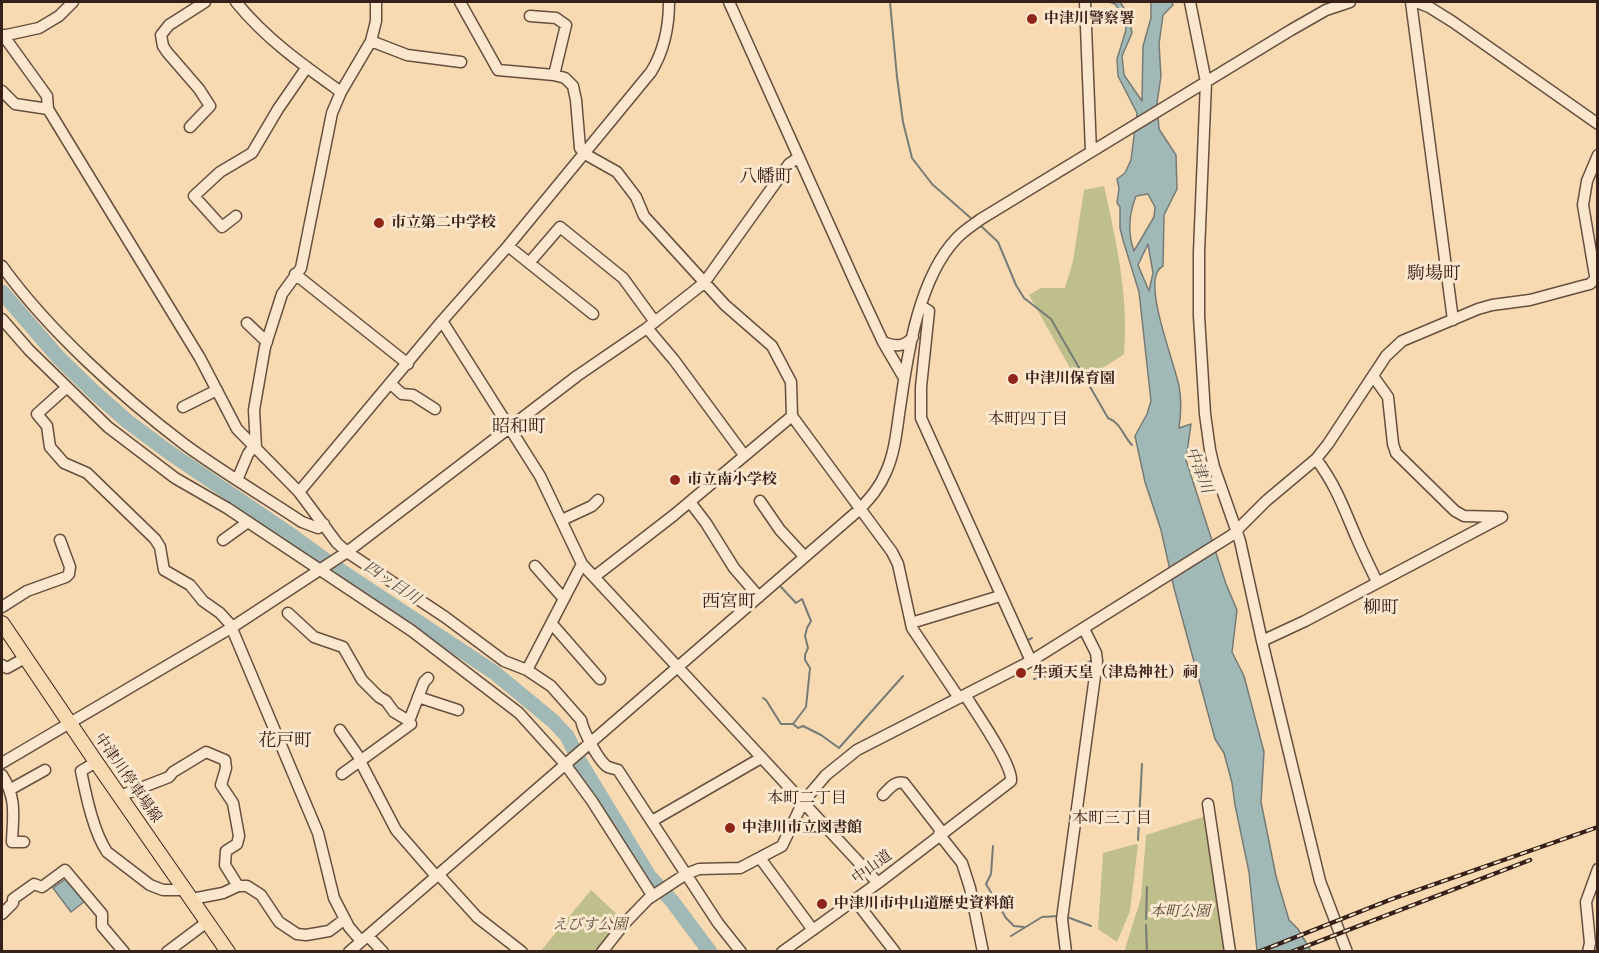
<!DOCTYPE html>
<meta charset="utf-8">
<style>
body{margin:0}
#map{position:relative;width:1599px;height:953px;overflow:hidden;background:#f8dab2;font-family:"Libre Caslon Text",serif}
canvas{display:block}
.frame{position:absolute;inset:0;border:3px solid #352119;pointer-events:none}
</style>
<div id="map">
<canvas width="1599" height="953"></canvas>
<div class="frame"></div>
</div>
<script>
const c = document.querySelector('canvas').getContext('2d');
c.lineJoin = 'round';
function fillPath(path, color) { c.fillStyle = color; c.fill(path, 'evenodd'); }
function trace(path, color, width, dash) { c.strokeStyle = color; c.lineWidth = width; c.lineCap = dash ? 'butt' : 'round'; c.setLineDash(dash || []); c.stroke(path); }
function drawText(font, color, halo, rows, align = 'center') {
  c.font = font + ' "Libre Caslon Text","Noto Serif JP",serif'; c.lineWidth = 6; c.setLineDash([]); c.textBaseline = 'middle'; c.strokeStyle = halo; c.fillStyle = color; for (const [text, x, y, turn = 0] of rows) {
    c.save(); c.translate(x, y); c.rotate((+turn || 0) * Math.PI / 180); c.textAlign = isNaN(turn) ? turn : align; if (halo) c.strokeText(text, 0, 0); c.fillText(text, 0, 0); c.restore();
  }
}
fillPath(new Path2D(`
 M1104 186C1116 240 1129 298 1124 354L1079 384 1029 295 1041 288H1065L1073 261 1084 190Z
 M1206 816 1224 951 1124 952 1141 898 1146 835Z
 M1136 844 1138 845 1130 911 1117 942 1098 929 1103 853Z
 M591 890 623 920 595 951 540 952Z`), '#bebf8b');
const water = new Path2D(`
 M1109 2H1120L1129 16 1132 33 1122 56 1124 75 1142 101 1143 46 1151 18V2H1172L1173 5 1163 15 1159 44 1161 76 1157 103 1159 129 1176 155 1177 189 1164 215 1163 266C1161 267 1157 271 1157 273 1147 294 1174 362 1179 386 1182 401 1181 414 1179 428L1191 424 1186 460 1226 584 1237 610 1232 652 1244 676 1264 752 1261 802 1276 876 1289 920 1298 929 1311 951H1257L1249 872 1235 805 1232 783 1224 753 1215 739 1174 588 1161 530 1145 482 1135 436 1147 414 1151 401 1139 292 1123 240 1120 228V207L1117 203 1119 188 1117 179 1125 173 1131 160 1137 113 1118 76 1117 59 1126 30 1124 17 1115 4ZM1148 194 1155 207 1154 217 1134 251C1127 232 1129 214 1136 196ZM1148 244 1153 273 1149 291 1138 265Z
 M67 878 85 901 71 912 53 888Z`);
fillPath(water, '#a0b8b6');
trace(water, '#757c77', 1.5);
trace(new Path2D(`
 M890 2 897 77 903 122 912 158 932 184 973 220
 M980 225 998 242 1016 285 1024 298 1051 319 1108 418C1121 423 1123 436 1132 445
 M781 587 796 603 802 599 811 621 807 628 805 636 808 648 805 655V660L810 668 806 707 793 724 798 728 803 726 821 735 839 748 903 676
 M1026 641 1032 638
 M1034 679 1044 677 1094 660
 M763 698 766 700 781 724H793
 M1138 840 1142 764
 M993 846 991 874 986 884 1006 918 1014 926 1024 927
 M965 889 966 897
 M1067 917 1091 926
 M1146 919 1147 887
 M1146 925 1147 952
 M1011 936 1042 917 1059 916`), '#757c77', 2);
trace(new Path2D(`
 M2 292 58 357 94 392 127 421 170 453 291 535 335 567 495 673 553 721 567 736 581 764 649 876 672 901 710 952`), '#a0b8b6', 15);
const minor = new Path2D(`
 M236 2C266 39 303 65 341 92
 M460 2 498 70 554 75 565 78 573 86 576 100 580 148 585 154 617 172 636 197 644 216 725 305 772 346 791 382 792 416 892 552 898 564 912 628 959 698
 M729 2 855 282 883 342 904 378
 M1085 2 1091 152
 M1190 2 1206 82 1199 252V316L1205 414 1210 450 1214 467 1240 541 1262 641 1320 881 1347 952
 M1411 2 1453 320
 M1416 2 1429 7 1453 22 1598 124
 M530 16 556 18 566 25 554 75
 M3 35 47 96 48 109
 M2 36 39 28 59 16 73 2
 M371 41 407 55 461 62
 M2 91 15 104 48 109 200 358 237 429 299 492 337 543 347 552 445 617 504 661 527 670 551 686 581 720C583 731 599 762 608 767 611 768 615 769 618 770L718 923 741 952
 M190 127 210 106 199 89 167 52 163 46 161 35 169 25 205 2
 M236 216 222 227 194 196 220 172 252 153 278 109 307 67
 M508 246 593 314
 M529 263 560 227 623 278 655 322
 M2 266C48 330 121 396 184 444 222 472 263 496 302 522L318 528 324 524
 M295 274 408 364
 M1595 276 1583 205 1587 181 1598 155
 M921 306 929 311 921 387V418L1031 661
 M2 319 29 350 108 427 175 478 227 508 412 631 519 713 565 764 592 801 652 895
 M442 321 540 476 582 564 878 883
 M247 323 267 342
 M647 328 674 360 744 455
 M883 342C896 347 904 347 913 337
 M391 384 402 394 413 395 435 409
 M66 388 37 414 47 426 50 447 64 463 87 473 155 539 160 547 164 570 190 585 203 601 220 613 230 624 318 833 334 898 349 927 361 941
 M183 407 217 390
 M256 448 254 410 265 347 282 294 301 268 332 113 341 92 371 41 376 21V2
 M1316 459C1336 485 1344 509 1357 539 1363 553 1370 567 1377 582
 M237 480 248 454 254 446
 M299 492 442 321 508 246 651 72C664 51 669 26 669 2
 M760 501 780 530 804 556
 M690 502 706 523 734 568 759 597
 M562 520 592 506 598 500
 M223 540 248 522
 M535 566 564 599
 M594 577 674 515 792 416
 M2 607 27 591 66 577 69 574 70 567 60 540
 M288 613 314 637 343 647 362 680 379 697 386 701 394 712 409 721 411 724 360 761 396 830 436 876
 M911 623 1000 596
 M552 624 600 679
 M1262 641 1305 621 1502 517 1464 516 1455 511 1396 453 1393 444 1388 397 1373 376
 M2 665 7 668 25 658
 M527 670 582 564
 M418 697 458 710
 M409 721 424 682 428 678
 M340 730 361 760
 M96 762 81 771C86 795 93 831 107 852L150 885 163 890H185
 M2 763 231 628 347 552 577 376 647 328 704 283 789 164 799 157
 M342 774 360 761
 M2 775C17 799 13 815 12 842H24
 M11 789 45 770
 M883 795C889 789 895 780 904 783L942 832
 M120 796 169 777 173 772 206 752 225 760 226 768 221 785 233 803 239 836 237 844 226 851 225 865 238 886
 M1208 804 1230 952
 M652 821 761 758
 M939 834 962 863 970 888 983 952
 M760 858 813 930
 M438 874 477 917 522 952
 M192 899 223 893 238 886H247L261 895 279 922 297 934 306 935 329 931 345 919
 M854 899 895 952
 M2 914 13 903V899L34 884 42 887 65 870 102 914V926L124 952
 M368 936 383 952
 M167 952 207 922
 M349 952 860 509C870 498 880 487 886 472 896 450 897 425 901 401 908 350 920 277 956 239 963 231 973 225 981 219L1291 30 1326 10 1350 2
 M602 952 624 924 648 899 686 874 699 869 740 868 782 846 803 802 826 775 857 750 1031 661 1232 535 1266 501 1316 459 1328 444 1386 356 1402 341 1478 309 1492 305 1530 300 1582 286 1590 284 1598 276
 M782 952 878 883 1011 781C1013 765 975 711 965 695
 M1066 952 1062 919 1064 904 1097 661 1096 653 1084 629
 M1588 952 1590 943 1586 902 1598 869`);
const major = new Path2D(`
 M2 623 96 762 228 952`);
trace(minor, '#664f3f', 13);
trace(major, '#352119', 16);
trace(minor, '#fae7cd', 10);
trace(major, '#f8dab2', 14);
const rail = new Path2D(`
 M1258 952 1392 899 1598 827
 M1291 952 1530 860`);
trace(rail, '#352119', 4.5);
trace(rail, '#fae7cd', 2, [7]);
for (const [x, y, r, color] of [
 [1032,19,6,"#8f2418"],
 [379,223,6,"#8f2418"],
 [1013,379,6,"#8f2418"],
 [675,480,6,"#8f2418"],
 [1021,673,6,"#8f2418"],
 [730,828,6,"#8f2418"],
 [822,904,6,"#8f2418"]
]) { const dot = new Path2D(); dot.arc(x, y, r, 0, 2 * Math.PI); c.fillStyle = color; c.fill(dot); trace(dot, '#fae7cd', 2); }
drawText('bold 15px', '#352119', '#fae7cd', [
 ["中津川警察署",1044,19],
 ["市立第二中学校",391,223],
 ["中津川保育園",1025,379],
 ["市立南小学校",687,480],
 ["牛頭天皇（津島神社）祠",1033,673],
 ["中津川市立図書館",742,828],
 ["中津川市中山道歴史資料館",834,904]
], 'left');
drawText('15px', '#352119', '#fae7cd', [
 ["中津川停車場線",128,778,55],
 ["中山道",872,867,-36]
]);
drawText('italic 15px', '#574836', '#fae7cd', [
 ["本町公園",1180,912],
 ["えびす公園",590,925]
]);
drawText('16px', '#352119', '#fae7cd', [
 ["本町四丁目",1028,419],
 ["本町二丁目",807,798],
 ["本町三丁目",1112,818]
]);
drawText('italic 16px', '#554e48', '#fae7cd', [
 ["中津川",1199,470,69],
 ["四ッ目川",392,583,34]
]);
drawText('18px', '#352119', '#fae7cd', [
 ["八幡町",766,177],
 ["駒場町",1434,274],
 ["昭和町",519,427],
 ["西宮町",729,602],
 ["柳町",1381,608],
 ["花戸町",285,741]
]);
</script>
